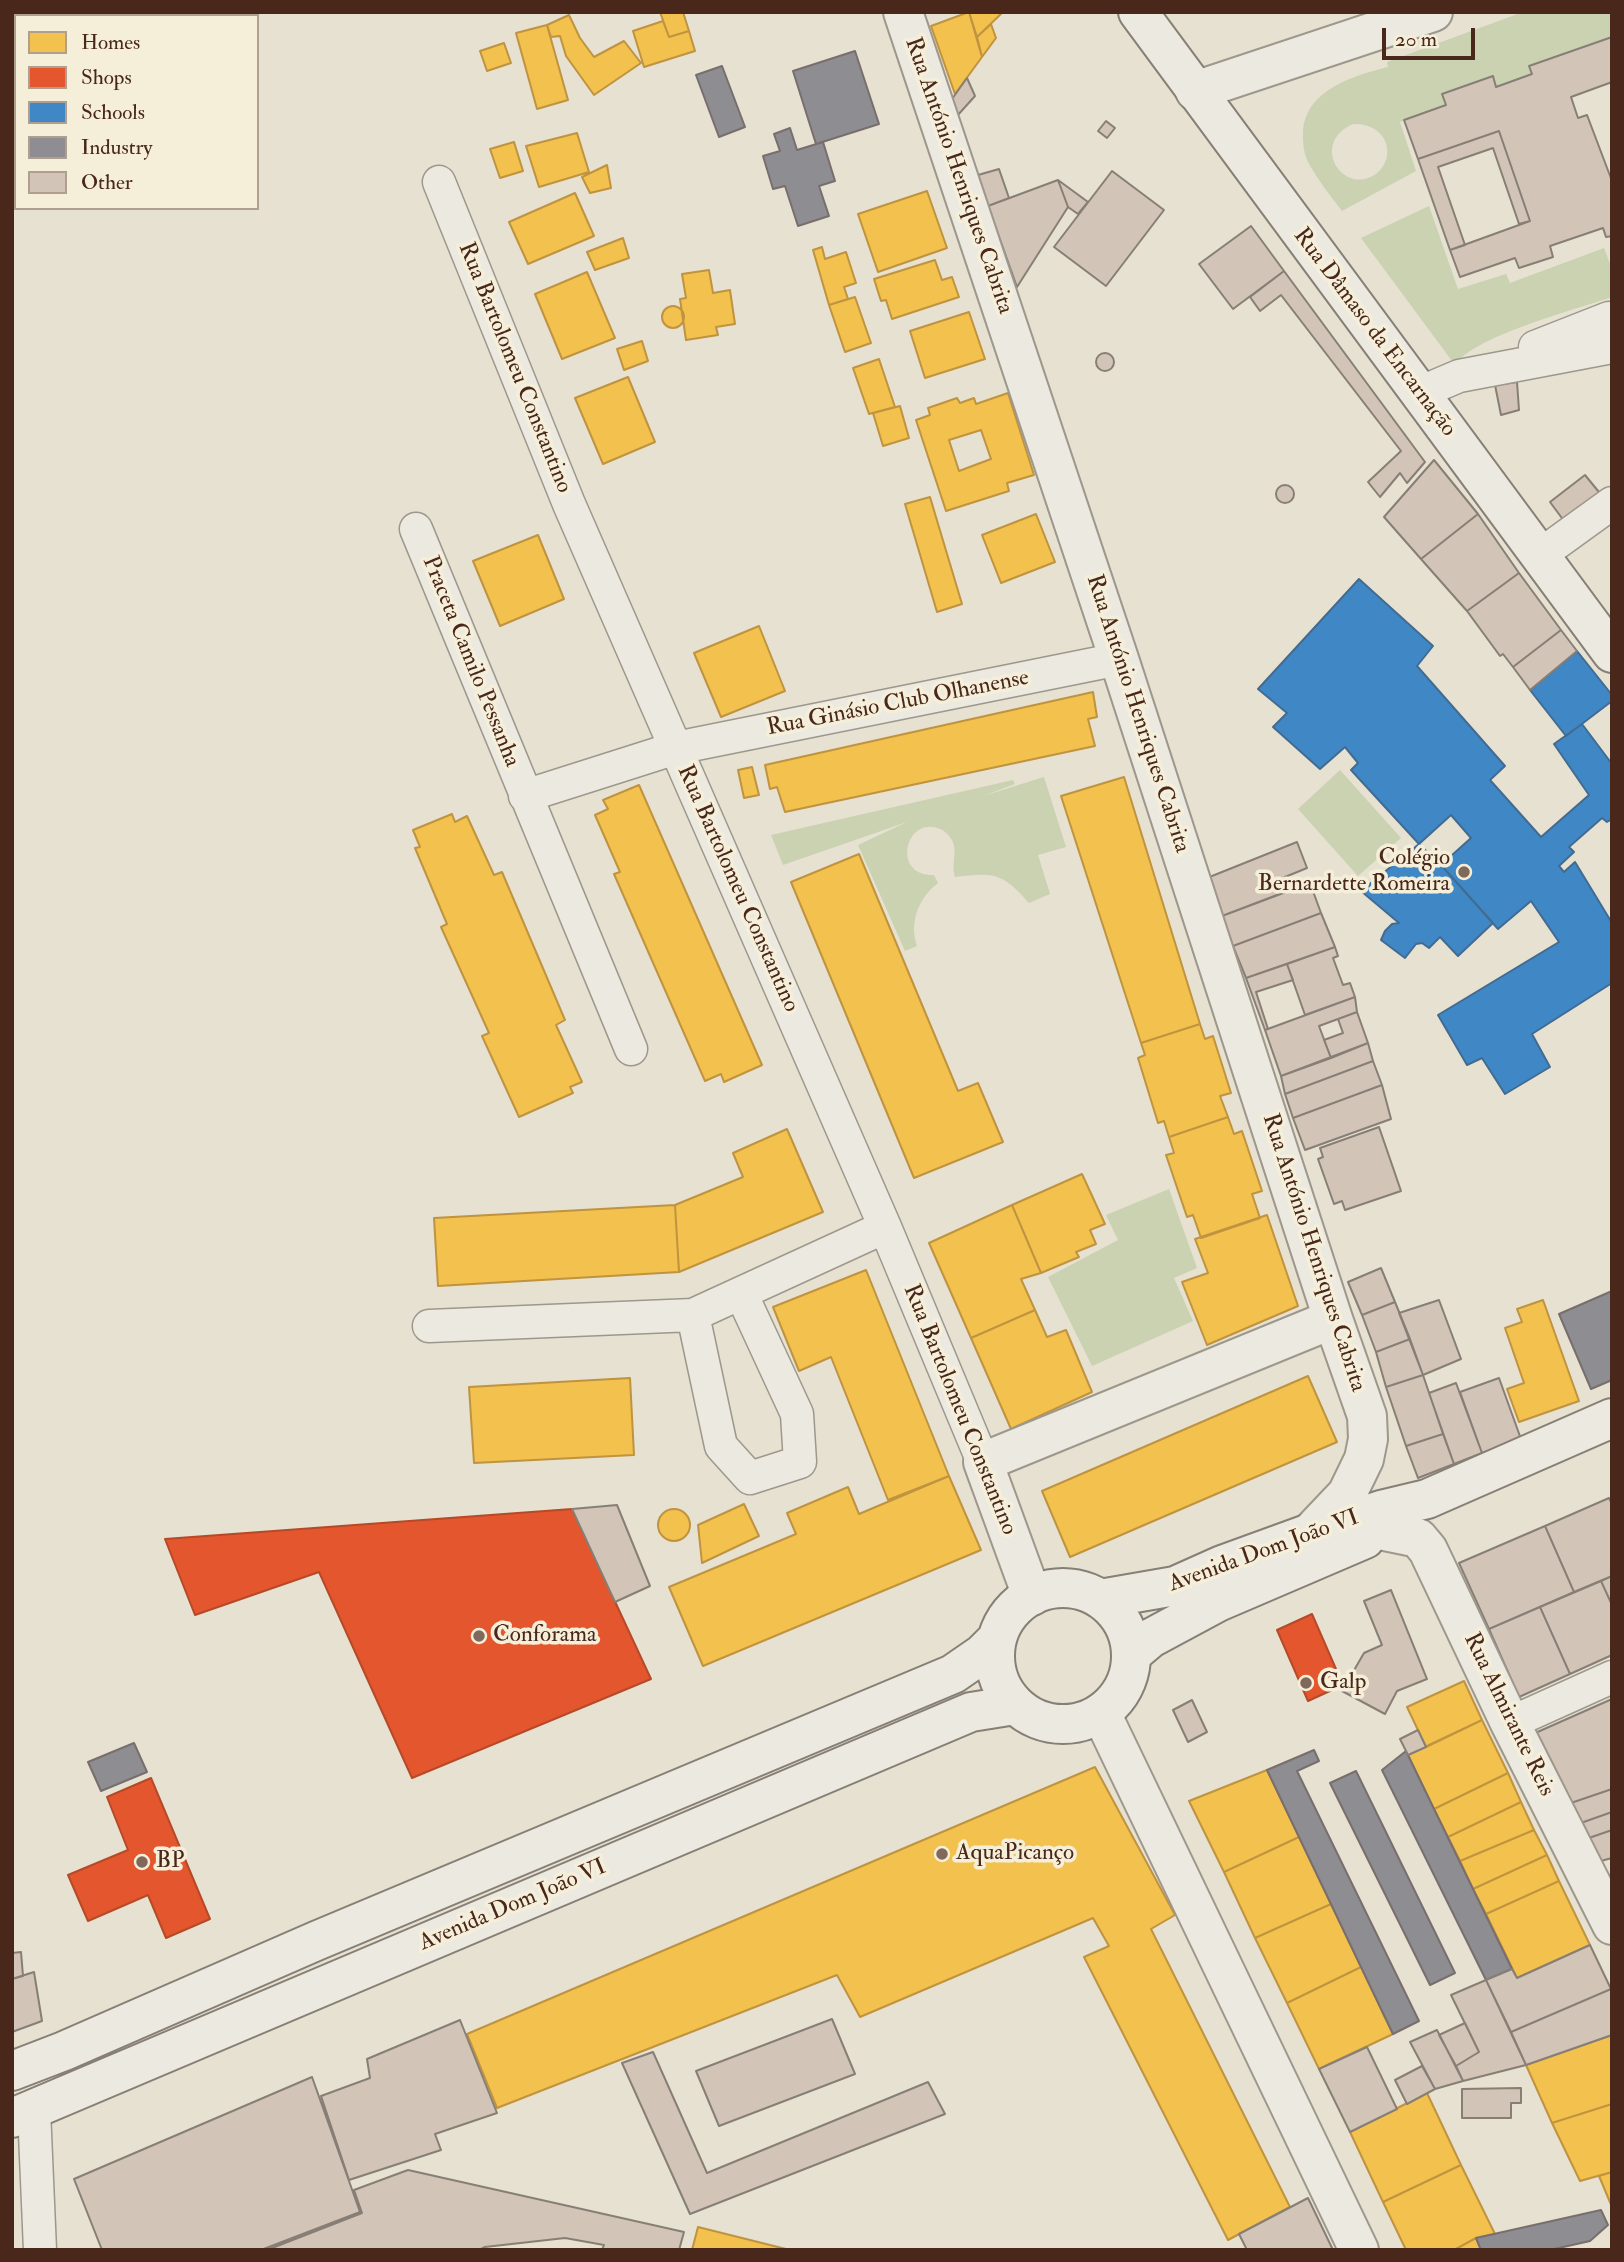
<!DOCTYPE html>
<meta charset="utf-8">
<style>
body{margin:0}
#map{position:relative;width:1624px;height:2262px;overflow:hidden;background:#e6e1d0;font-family:"IM FELL Double Pica",serif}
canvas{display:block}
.frame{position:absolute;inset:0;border:14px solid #49271b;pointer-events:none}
.legend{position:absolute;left:14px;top:14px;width:245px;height:196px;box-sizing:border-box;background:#f5efda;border:2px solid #b09f8e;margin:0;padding:9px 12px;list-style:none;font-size:21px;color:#49271b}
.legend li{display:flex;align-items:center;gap:14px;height:35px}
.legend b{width:35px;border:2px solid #b09f8e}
.scale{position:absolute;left:1382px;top:28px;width:93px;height:32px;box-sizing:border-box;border:4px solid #49271b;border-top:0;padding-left:9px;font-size:21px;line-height:24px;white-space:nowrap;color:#49271b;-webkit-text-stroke:5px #f5efda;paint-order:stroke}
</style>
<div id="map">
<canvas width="1624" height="2262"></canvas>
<div class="frame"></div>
<ul class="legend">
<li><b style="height:19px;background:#f2c14e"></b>Homes</li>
<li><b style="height:19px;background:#e4572e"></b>Shops</li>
<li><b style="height:19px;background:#3f88c5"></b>Schools</li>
<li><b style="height:19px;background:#8d8d92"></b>Industry</li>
<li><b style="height:19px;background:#d3c4b8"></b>Other</li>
</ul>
<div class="scale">20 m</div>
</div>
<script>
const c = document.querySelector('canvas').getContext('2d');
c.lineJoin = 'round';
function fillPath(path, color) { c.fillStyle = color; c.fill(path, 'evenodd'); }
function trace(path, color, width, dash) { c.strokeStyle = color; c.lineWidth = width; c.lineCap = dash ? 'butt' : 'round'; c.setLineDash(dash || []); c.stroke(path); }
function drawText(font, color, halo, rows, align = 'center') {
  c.font = font + ' "IM FELL Double Pica",serif'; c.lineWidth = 7; c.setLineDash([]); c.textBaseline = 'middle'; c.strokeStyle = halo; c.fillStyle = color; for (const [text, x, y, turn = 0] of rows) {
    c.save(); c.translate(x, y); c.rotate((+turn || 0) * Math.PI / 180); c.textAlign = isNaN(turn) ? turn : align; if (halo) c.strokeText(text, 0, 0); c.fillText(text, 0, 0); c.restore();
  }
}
fillPath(new Path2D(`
 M1523 12H1612V37L1530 66 1532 74 1496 87 1492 77 1442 94 1446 105 1400 122 1416 171 1342 211C1330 195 1317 179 1308 162 1304 153 1303 145 1303 135 1303 91 1352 76 1388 67L1387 62ZM1353 124C1372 123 1390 135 1387 156 1386 163 1381 170 1376 174 1343 197 1309 143 1353 124Z
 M1429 206 1458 289 1506 274 1510 283 1604 248 1612 269V297C1577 309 1474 336 1455 365L1361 238Z
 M1340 770 1401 838 1358 876 1298 809Z
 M1044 777 1066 847 1038 855 1050 894 1029 903C1003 873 994 872 955 877 951 862 958 852 952 840 949 835 945 831 940 829 906 814 890 876 934 875L938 883C918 898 909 923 917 946L905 951 858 845 907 822 783 865 771 835 1013 780 1015 784 983 796Z
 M1169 1189 1197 1268 1174 1278 1193 1321 1092 1366 1048 1277 1118 1240 1106 1215Z`), '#cad2b2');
const homes = new Path2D(`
 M660 12H683L689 31 669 37Z
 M969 12 982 57 955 94 931 26Z
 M969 12H1003L977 37Z
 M569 15 580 38 594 57 624 41 641 63 594 95 566 56 560 36 551 37 547 25Z
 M663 21 669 37 689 31 695 51 644 67 633 31Z
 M991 24 996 38 982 57 977 37Z
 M547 25 568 100 537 109 516 33Z
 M504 43 511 63 487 71 480 51Z
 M577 133 589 172 539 187 526 146Z
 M514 142 523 171 500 178 490 149Z
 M607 165 611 188 590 193 582 177Z
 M927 191 947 248 878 272 858 214Z
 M575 193 594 236 528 264 509 222Z
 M623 238 629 258 595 270 587 252Z
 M822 247 825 259 846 252 856 283 844 287 848 299 829 305 813 250Z
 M935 260 942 280 952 277 959 297 892 319 886 300 881 301 874 279Z
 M709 270 713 293 730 290 735 324 716 327 718 335 686 340 680 299 686 298 682 274Z
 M587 272 615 338 562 359 535 294Z
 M855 297 871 343 845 352 829 305Z
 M662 317a11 11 0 1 1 22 0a11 11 0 1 1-22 0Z
 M969 312 985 359 925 378 910 331Z
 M642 341 648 361 624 370 617 349Z
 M879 359 895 407 869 414 853 368Z
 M628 377 655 442 603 464 575 398Z
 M1008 393 1034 475 1007 483 1009 491 946 511 916 420 930 415 928 408 957 398 960 403 974 398 976 404ZM981 430 991 459 959 471 949 440Z
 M900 406 909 438 883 446 873 413Z
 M930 497 962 604 937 612 905 504Z
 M1036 514 1055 562 1001 583 982 535Z
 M538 535 564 599 500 626 473 561Z
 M759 626 785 691 721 717 694 653Z
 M1093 692 1097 717 1088 719 1095 746 785 812 777 787 770 789 765 765Z
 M752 767 759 795 744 798 738 770Z
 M1124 777 1200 1024 1141 1043 1061 796Z
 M639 785 762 1065 724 1082 721 1074 705 1081 614 874 620 872 595 815 608 809 603 800Z
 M452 814 455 822 467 816 494 875 502 872 565 1020 556 1025 582 1082 570 1087 573 1093 519 1117 482 1036 489 1033 441 927 447 924 415 848 420 847 413 830Z
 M859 854 958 1091 978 1083 1003 1142 914 1178 791 882Z
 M1200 1024 1205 1039 1213 1036 1231 1093 1220 1096 1228 1117 1169 1137 1164 1121 1158 1123 1138 1058 1145 1055 1141 1043Z
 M1228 1117 1234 1134 1242 1131 1262 1191 1252 1194 1260 1218 1201 1238 1193 1215 1187 1217 1166 1155 1174 1153 1169 1137Z
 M787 1129 823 1212 679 1272 675 1205 743 1177 733 1153Z
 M1082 1174 1105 1224 1090 1230 1096 1244 1076 1252 1079 1257 1041 1273 1012 1205Z
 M675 1205 679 1272 438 1286 434 1218Z
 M1012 1205 1041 1273 1021 1279 1035 1310 971 1338 929 1243Z
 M1267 1215 1298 1306 1207 1345 1182 1282 1208 1273 1195 1239Z
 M866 1270 949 1476 888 1500 831 1357 799 1371 773 1307Z
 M1543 1300 1579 1401 1519 1422 1507 1389 1524 1383 1505 1328 1522 1322 1517 1309Z
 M1035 1310 1047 1337 1066 1330 1092 1392 1011 1429 971 1338Z
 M1308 1376 1337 1442 1070 1557 1042 1491Z
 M630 1378 634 1455 474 1463 469 1387Z
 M949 1476 981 1550 703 1666 669 1587 796 1534 787 1513 848 1487 859 1514Z
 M744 1504 759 1536 702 1563 698 1525Z
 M658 1525a16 16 0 1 1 32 0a16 16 0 1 1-32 0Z
 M1464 1681 1482 1720 1426 1747 1407 1707Z
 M1482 1720 1508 1773 1434 1809 1408 1755Z
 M1095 1767 1175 1915 1151 1929 1290 2207 1228 2240 1084 1957 1109 1946 1093 1918 860 2017 837 1975 497 2108 467 2034Z
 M1267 1770 1299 1837 1224 1872 1189 1801Z
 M1508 1773 1521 1802 1448 1837 1434 1809Z
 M1521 1802 1534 1830 1460 1861 1448 1837Z
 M1534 1830 1547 1855 1473 1889 1460 1861Z
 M1299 1837 1331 1904 1255 1938 1224 1872Z
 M1547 1855 1559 1881 1486 1914 1473 1889Z
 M1559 1881 1590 1945 1517 1978 1486 1914Z
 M1331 1904 1361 1967 1287 2003 1255 1938Z
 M1361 1967 1393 2034 1319 2069 1287 2003Z
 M1612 2035V2104L1552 2123 1526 2065Z
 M1427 2093 1461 2165 1383 2202 1350 2132Z
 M1612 2104V2172L1580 2181 1552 2123Z
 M1461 2165 1495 2234 1476 2238 1454 2250H1406L1383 2202Z
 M1612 2172V2207L1599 2176Z
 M698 2227 790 2250H692Z
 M1476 2238 1481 2250H1454Z`);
fillPath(homes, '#f2c14e');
trace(homes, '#bf933f', 2);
const shops = new Path2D(`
 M572 1509 651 1679 412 1778 319 1572 195 1615 165 1539Z
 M1312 1614 1343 1685 1308 1701 1277 1630Z
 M151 1778 210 1919 166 1938 148 1895 88 1921 68 1875 128 1850 107 1797Z`);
fillPath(shops, '#e4572e');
trace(shops, '#b64928', 2);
const schools = new Path2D(`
 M1359 579 1433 646 1417 666 1505 766 1490 780 1541 837 1589 795 1554 744 1582 724 1612 764V819L1607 822 1602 818 1569 847 1574 852 1559 866 1564 872 1575 862 1612 923V983L1532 1034 1550 1067 1505 1094 1482 1058 1467 1065 1438 1015 1559 942 1531 901 1498 929 1441 865 1471 838 1451 815 1419 844 1351 770 1358 763 1345 747 1320 769 1273 727 1287 713 1258 689Z
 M1577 651 1612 695V701L1566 736 1530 690Z
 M1419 844 1441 865 1493 923 1458 956 1440 937 1429 948 1422 943 1416 944 1405 958 1381 940 1385 931 1392 924 1399 923 1361 891Z`);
fillPath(schools, '#3f88c5');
trace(schools, '#426b92', 2);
const industry = new Path2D(`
 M855 51 879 124 816 144 793 71Z
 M722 66 745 127 719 137 696 75Z
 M790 128 797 150 823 142 835 181 819 186 829 216 798 226 785 186 773 189 763 156 780 151 774 134Z
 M1612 1291V1380L1591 1389 1559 1314Z
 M134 1743 147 1772 101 1791 88 1762Z
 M1314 1750 1319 1761 1297 1771 1419 2021 1393 2034 1267 1770Z
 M1406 1751 1434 1809 1512 1969 1486 1980 1382 1770Z
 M1356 1771 1455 1973 1430 1985 1330 1783Z
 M1601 2210 1608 2225 1590 2241 1550 2250H1481L1476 2238Z`);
fillPath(industry, '#8d8d92');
trace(industry, '#796e6e', 2);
const building = new Path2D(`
 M1612 37V82L1571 97 1578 118 1587 115 1612 181V236L1606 237 1603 228 1550 246 1553 257 1519 268 1515 258 1460 277 1450 250 1530 221 1499 131 1418 159 1404 120 1446 105 1442 94 1493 76 1496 87 1532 74 1529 66Z
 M967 78 975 96 957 116 952 99Z
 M1106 121 1115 128 1107 138 1098 131Z
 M1499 131 1530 221 1519 224 1493 148 1438 167 1465 245 1450 250 1418 159Z
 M999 169 1009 198 988 206 978 175Z
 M1112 171 1164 210 1106 286 1054 247Z
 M1058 180 1068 207 1017 287 988 206Z
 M1058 180 1088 202 1078 214 1068 207Z
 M1251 226 1284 271 1233 309 1199 264Z
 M1284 271 1425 462 1407 483 1400 473 1380 497 1368 482 1401 451 1281 295 1260 311 1250 297Z
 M1096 362a9 9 0 1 1 18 0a9 9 0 1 1-18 0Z
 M1517 382 1519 410 1501 415 1495 385Z
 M1434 460 1478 514 1421 559 1384 517Z
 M1585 475 1603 497 1567 525 1550 502Z
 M1276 494a9 9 0 1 1 18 0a9 9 0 1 1-18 0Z
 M1478 514 1519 573 1467 611 1421 559Z
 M1519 573 1561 630 1513 667 1503 654 1500 656 1467 611Z
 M1561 630 1577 651 1530 690 1513 667Z
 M1297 842 1307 868 1285 877 1290 890 1222 916 1207 878Z
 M1310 883 1321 913 1233 946 1222 916Z
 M1321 913 1335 947 1246 978 1233 946Z
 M1335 947 1338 956 1333 958 1343 985 1350 983 1355 997 1305 1015 1287 964Z
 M1287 964 1293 980 1256 992 1268 1029 1265 1030 1246 978Z
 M1355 997 1357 1012 1319 1026 1331 1058 1281 1076 1265 1030Z
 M1357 1012 1368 1043 1331 1058 1324 1040 1343 1033 1338 1019Z
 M1368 1043 1373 1061 1285 1094 1281 1076Z
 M1373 1061 1382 1085 1293 1118 1285 1094Z
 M1382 1085 1391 1119 1305 1150 1293 1118Z
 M1379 1127 1401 1191 1345 1210 1342 1201 1334 1204 1318 1159 1323 1157 1320 1148Z
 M1381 1268 1395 1302 1362 1315 1348 1282Z
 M1439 1300 1461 1359 1423 1375 1399 1313Z
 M1395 1302 1410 1339 1376 1352 1362 1315Z
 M1410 1339 1423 1375 1386 1387 1376 1352Z
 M1423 1375 1443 1434 1406 1446 1386 1387Z
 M1499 1378 1521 1439 1482 1453 1460 1392Z
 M1456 1383 1482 1453 1454 1464 1429 1393Z
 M1443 1434 1454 1464 1418 1478 1406 1446Z
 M1609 1498 1612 1504V1576L1574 1592 1545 1526Z
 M617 1505 650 1586 615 1602 572 1509Z
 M1545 1526 1574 1592 1489 1629 1459 1563Z
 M1612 1576V1605L1601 1581Z
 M1601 1581 1612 1605V1655L1570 1674 1540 1607Z
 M1391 1590 1427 1679 1397 1691 1385 1714 1342 1691 1364 1653 1382 1645 1364 1601Z
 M1540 1607 1570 1674 1519 1697 1489 1629Z
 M1612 1699V1789L1568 1804 1533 1734Z
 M1192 1700 1207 1732 1188 1742 1173 1710Z
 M1418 1730 1426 1747 1408 1755 1400 1739Z
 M1612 1789V1812L1578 1824 1568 1804Z
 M1612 1812V1830L1586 1839 1578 1824Z
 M1612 1830V1858L1597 1862 1586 1839Z
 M1590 1945 1611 1989 1511 2032 1486 1980 1512 1969 1517 1978Z
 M21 1952 23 1976 12 1979V1953Z
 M34 1972 42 2021 12 2032V1979Z
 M1486 1980 1526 2065 1463 2081 1456 2066 1479 2052 1451 1995Z
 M1611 1989 1612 2035 1526 2065 1511 2032Z
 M832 2019 855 2074 719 2126 696 2071Z
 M460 2020 497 2113 435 2134 441 2150 349 2180 321 2096 370 2078 367 2059Z
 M1465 2023 1479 2052 1456 2066 1439 2035Z
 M1437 2030 1463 2081 1435 2089 1410 2042Z
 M1367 2047 1397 2109 1350 2132 1319 2069Z
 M653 2052 707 2173 928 2082 945 2114 690 2214 622 2063Z
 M1422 2066 1435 2089 1407 2104 1395 2080Z
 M312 2077 360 2212 261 2250H102L74 2179Z
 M1521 2088V2103H1511V2118H1462V2089Z
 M408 2170 684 2232 679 2250H602L604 2245 565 2238 485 2247 479 2250H267L362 2213 354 2190Z
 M1308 2198 1333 2250H1247L1239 2234Z`);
fillPath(building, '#d3c4b8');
trace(building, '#877f75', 2);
const minor = new Path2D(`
 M439 182 569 504 885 1227 983 1462
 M1535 347 1609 318
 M1419 393 1459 376 1612 347
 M416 529 631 1049
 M1540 555 1612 503
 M525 796 676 748 1119 659
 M693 1315 721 1446 750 1478 800 1462 797 1414 741 1293
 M429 1326 693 1315 885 1227
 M1510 1723 1612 1677
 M34 2110 40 2250`);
const tertiary = new Path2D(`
 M903 12 1119 659 1333 1319 1367 1416 1368 1439 1364 1459 1347 1494 1310 1533
 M1195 91 1433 12
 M1384 1531 1418 1538 1428 1550 1510 1723 1612 1925
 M1032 1596 983 1462 1333 1319
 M1101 1713 1359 2250`);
const secondary = new Path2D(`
 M1138 12 1612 653
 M995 1656a68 68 0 1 1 136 0a68 68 0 1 1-136 0Z
 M1100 1599 1175 1586 1222 1565 1310 1533 1381 1510 1427 1499 1612 1418
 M1132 1654 1151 1638 1218 1602 1365 1539
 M12 2071 64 2051 316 1941 953 1674 982 1654 997 1639
 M12 2118 971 1712 1015 1705`);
trace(minor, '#9e978c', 35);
trace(tertiary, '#9e978c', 42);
trace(secondary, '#877f75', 42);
trace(minor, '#ebe9e0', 32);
trace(tertiary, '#ebe9e0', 38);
trace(secondary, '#ebe9e0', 38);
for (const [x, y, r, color] of [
 [1464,872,7,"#80685a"],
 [479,1636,7,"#80685a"],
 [1306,1683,7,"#80685a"],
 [942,1854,7,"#80685a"],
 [142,1862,7,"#80685a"]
]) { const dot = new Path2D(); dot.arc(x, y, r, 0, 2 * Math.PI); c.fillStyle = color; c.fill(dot); trace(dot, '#f5efda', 2.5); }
drawText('23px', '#49271b', '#f5efda', [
 ["Rua António Henriques Cabrita",958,176,71],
 ["Rua Dâmaso da Encarnação",1374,333,53],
 ["Rua Bartolomeu Constantino",514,368,68],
 ["Praceta Camilo Pessanha",470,662,68],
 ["Rua Ginásio Club Olhanense",898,704,-11],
 ["Rua António Henriques Cabrita",1137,714,72],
 ["Rua Bartolomeu Constantino",737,889,66],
 ["Rua António Henriques Cabrita",1313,1253,72],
 ["Rua Bartolomeu Constantino",959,1410,68],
 ["Avenida Dom João VI",1264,1552,-20],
 ["Rua Almirante Reis",1508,1715,64],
 ["Avenida Dom João VI",513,1906,-23]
]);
drawText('23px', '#49271b', '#f5efda', [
 ["Colégio",1450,859,"right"],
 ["Bernardette Romeira",1450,885,"right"],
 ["Conforama",493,1636],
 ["Galp",1320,1683],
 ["AquaPicanço",956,1854],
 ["BP",156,1862]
], 'left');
</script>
